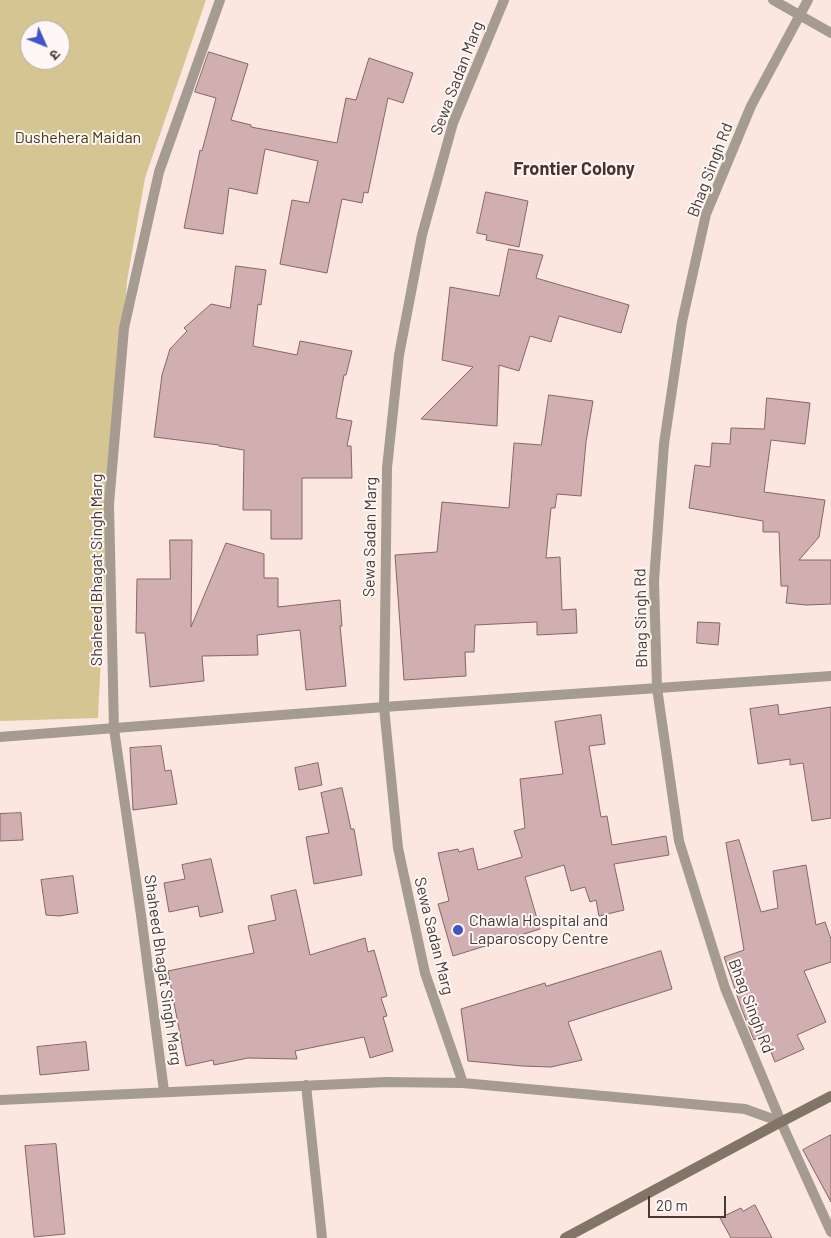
<!DOCTYPE html>
<meta charset="utf-8">
<style>
body{margin:0}
#map{position:relative;width:831px;height:1238px;overflow:hidden;background:#fbe7df;font-family:Barlow,"Noto Sans Devanagari",sans-serif}
canvas{display:block}
.north{position:absolute;left:20px;top:20px;width:50px;height:50px;box-sizing:border-box;background:#fef7f5;border:1px solid #b5aba8;border-radius:50%;rotate:134deg;font-size:14px;font-weight:700;line-height:20px;text-align:center;color:#473a35}
.north::after{content:'';display:block;margin:auto;width:18px;height:22px;background:#4354c8;clip-path:polygon(50% 0,100% 100%,50% 72%,0 100%)}
.scale{position:absolute;left:648px;top:1196px;width:78px;height:22px;box-sizing:border-box;border:2px solid #473a35;border-top:0;padding-left:6px;font-size:15px;line-height:18px;white-space:nowrap;color:#473a35;-webkit-text-stroke:4px #fef7f5;paint-order:stroke}
</style>
<div id="map">
<canvas width="831" height="1238"></canvas>
<div class="north">उ</div>
<div class="scale">20 m</div>
</div>
<script>
const c = document.querySelector('canvas').getContext('2d');
c.lineJoin = 'round';
function fillPath(path, color) { c.fillStyle = color; c.fill(path, 'evenodd'); }
function trace(path, color, width, dash) { c.strokeStyle = color; c.lineWidth = width; c.lineCap = dash ? 'butt' : 'round'; c.setLineDash(dash || []); c.stroke(path); }
function drawText(font, color, halo, rows, align = 'center') {
  c.font = font + ' Barlow,sans-serif'; c.lineWidth = 4; c.setLineDash([]); c.textBaseline = 'middle'; c.strokeStyle = halo; c.fillStyle = color; for (const [text, x, y, turn = 0] of rows) {
    c.save(); c.translate(x, y); c.rotate((+turn || 0) * Math.PI / 180); c.textAlign = isNaN(turn) ? turn : align; if (halo) c.strokeText(text, 0, 0); c.fillText(text, 0, 0); c.restore();
  }
}
fillPath(new Path2D(`
 M0 0H206L145 178 127 281 106 554 98 718 0 721ZM30 30H60V60H30Z`), '#d4c593');
const building = new Path2D(`
 M209 52 248 64 231 120 251 125V127L337 143 346 98 356 100 369 58 413 73 403 103 388 98 368 193 364 192 362 203 342 199 327 273 280 264 292 200 309 203 318 161 265 149 257 194 229 188 223 234 184 228 200 150 202 151 216 98 195 92Z
 M486 192 528 201 519 247 486 240 487 235 477 233Z
 M509 249 543 255 536 278 629 305 621 333 559 316 551 342 530 336 519 371 499 365 497 426 421 419 473 367 442 360 450 287 499 296Z
 M236 266 266 270 261 305 258 304 253 346 297 355 300 341 352 351 346 375H344L336 418 352 421 347 446H351L352 478H302V539H271V510H243L244 450 219 446V445L154 437 162 375 170 349 187 331 184 328 211 304 230 308Z
 M549 395 593 401 586 442 581 496 557 494 555 508H551L546 558 560 557 562 610 576 609 577 633 537 635V622L475 625 474 652H465L466 676 404 680 395 555 437 552 442 502 509 508 514 443 541 445Z
 M767 398 810 403 805 444 771 440 764 492 825 500 819 537 799 560H831V604L806 605 786 603 788 586H781L779 532H763V521L689 508 695 465 710 467 712 443 730 444 731 428 764 429Z
 M170 540H192L191 627 226 543 264 554V578H278V607L340 600 342 626H340L346 686 306 690 300 630 257 635 258 655 202 656 204 681 150 687 145 633H136L137 579H170Z
 M698 622 720 623 718 645 697 643Z
 M778 705 779 715 831 707V818L812 821 803 763 790 765V759L758 764 750 709Z
 M601 715 605 744 589 746 601 817 607 816 612 845 666 836 669 855 614 864 624 910 599 916 596 900 590 902 585 887 571 891 564 865 525 877 540 929 453 956 438 904 449 901 438 853 458 849 459 852 473 848 478 870 522 857 514 831 525 828 520 779 563 774 555 722Z
 M161 746 165 771 171 770 177 804 133 810 130 748Z
 M318 763 322 785 299 790 295 768Z
 M342 788 351 829H354L362 875 314 884 306 837 329 833 321 793Z
 M21 813 23 840 0 841V814Z
 M739 840 761 912 778 908 773 871 806 865 816 925 825 922 831 939V962L804 971 826 1022 797 1035 804 1049 775 1062 764 1035 754 1040 742 1010 724 957 744 950 726 843Z
 M211 859 223 912 200 917 198 906 169 912 164 883 185 879 182 865Z
 M73 876 78 913 59 916 46 915 41 880Z
 M296 890 310 955 365 938 368 952 374 950 387 996 381 998 387 1016 383 1017 393 1051 370 1058 364 1037 295 1051 297 1059 248 1058 214 1065 213 1060 186 1066 168 971 254 953 248 926 276 920 271 896Z
 M661 951 672 989 568 1022 582 1060 551 1067 522 1066 468 1061 461 1009 545 983 546 986Z
 M86 1042 89 1070 40 1075 37 1047Z
 M831 1135V1202L803 1150Z
 M56 1144 65 1234 34 1237 25 1146Z
 M755 1205 772 1238H731L720 1218 741 1208 743 1211Z`);
fillPath(building, '#d1aeb0');
trace(building, '#856667', 1);
trace(new Path2D(`
 M773 0 831 33
 M808 0 751 106 706 214 682 322 664 444 654 581 657 688 679 841 725 988 781 1122 831 1232
 M0 737 384 707 831 676
 M463 1083 425 973 398 848 384 707 387 468 399 355 422 235 453 123 504 0
 M306 1085 322 1238
 M164 1091 141 915 114 729 109 504 124 328 159 172 220 0
 M0 1100 386 1082 463 1083 745 1109 781 1122`), '#a59b91', 10);
trace(new Path2D(`
 M565 1238 781 1122 831 1096`), '#827466', 10);
for (const [x, y, r, color] of [
 [458,930,6,"#4354c8"]
]) { const dot = new Path2D(); dot.arc(x, y, r, 0, 2 * Math.PI); c.fillStyle = color; c.fill(dot); trace(dot, '#fef7f5', 2); }
drawText('16px', '#473a35', '#fef7f5', [
 ["Sewa Sadan Marg",457,78,-69],
 ["Bhag Singh Rd",710,170,-69],
 ["Sewa Sadan Marg",370,537,-89],
 ["Shaheed Bhagat Singh Marg",97,570,-90],
 ["Bhag Singh Rd",641,618,-91],
 ["Sewa Sadan Marg",434,936,76],
 ["Shaheed Bhagat Singh Marg",163,970,82],
 ["Bhag Singh Rd",751,1006,69]
]);
drawText('16px', '#453a10', '#fef7f5', [
 ["Dushehera Maidan",78,138]
]);
drawText('16px', '#473a35', '#fef7f5', [
 ["Chawla Hospital and",469,921],
 ["Laparoscopy Centre",469,939]
], 'left');
drawText('bold 18px', '#4c3229', '#fef7f5', [
 ["Frontier Colony",574,169]
]);
</script>
